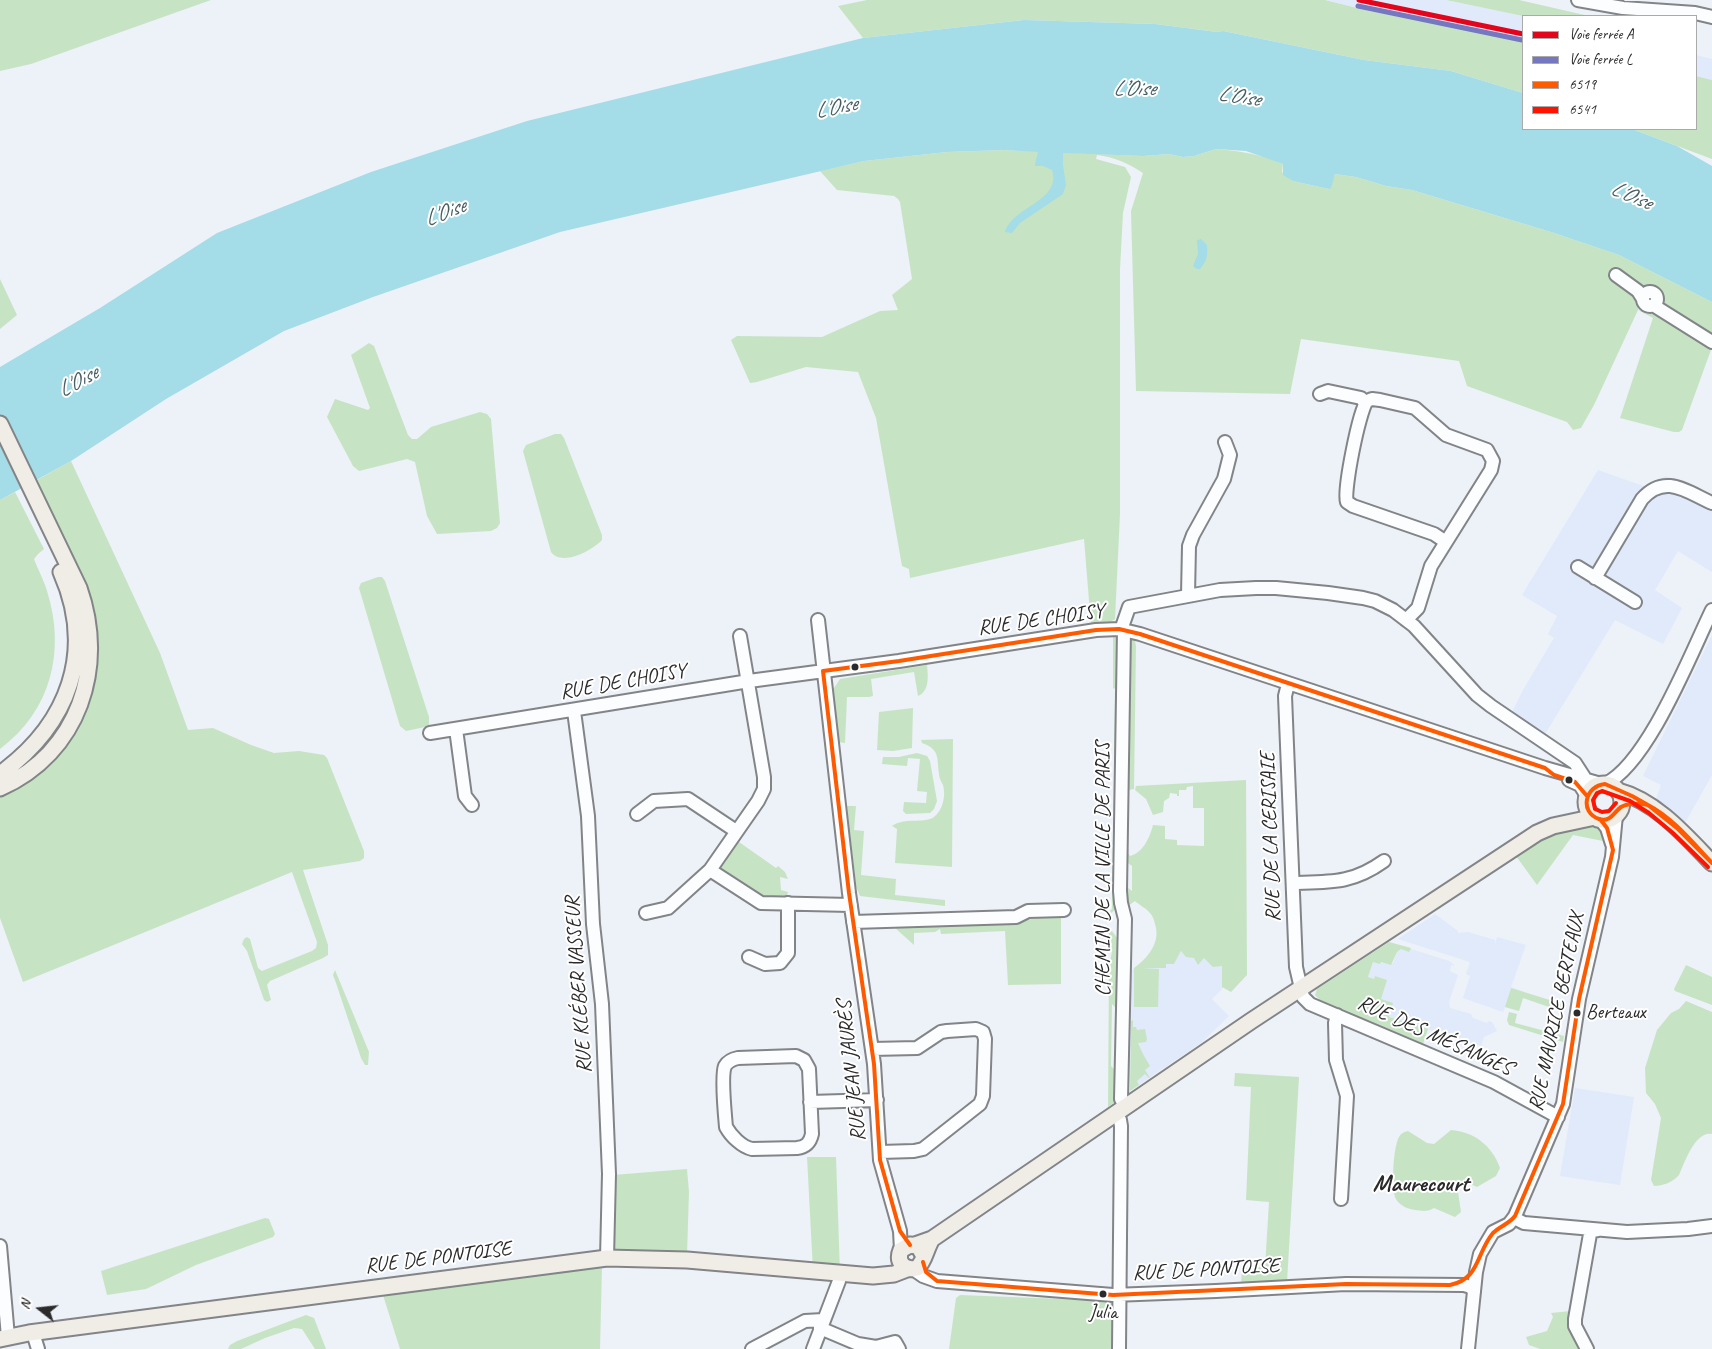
<!DOCTYPE html>
<meta charset="utf-8">
<style>
body{margin:0}
#map{position:relative;width:1712px;height:1349px;overflow:hidden;background:#edf1f8;font-family:Caveat,sans-serif}
canvas{display:block}
.legend{position:absolute;left:1522px;top:15px;width:175px;height:115px;box-sizing:border-box;background:#fff;border:1px solid #aaa;margin:0;padding:6px 9px;list-style:none;font-size:15px;color:#2b2b2b}
.legend li{display:flex;align-items:center;gap:10px;height:25px}
.legend b{width:25px;border:1px solid #aaa}
.north{position:absolute;left:15px;top:1284px;width:50px;height:50px;-webkit-text-stroke:4px #fff;paint-order:stroke;rotate:286deg;font-size:14px;font-weight:700;line-height:20px;text-align:center;color:#2b2b2b}
.north::after{content:'';display:block;margin:auto;width:18px;height:22px;background:#2b2b2b;clip-path:polygon(50% 0,100% 100%,50% 72%,0 100%)}
</style>
<div id="map">
<canvas width="1712" height="1349"></canvas>
<ul class="legend">
<li><b style="height:6px;background:#e3051c"></b>Voie ferrée A</li>
<li><b style="height:6px;background:#7577c0"></b>Voie ferrée L</li>
<li><b style="height:6px;background:#ff5a00"></b>6519</li>
<li><b style="height:6px;background:#ff1400"></b>6541</li>
</ul>
<div class="north">N</div>
</div>
<script>
const c = document.querySelector('canvas').getContext('2d');
c.lineJoin = 'round';
function fillPath(path, color) { c.fillStyle = color; c.fill(path, 'evenodd'); }
function trace(path, color, width, dash) { c.strokeStyle = color; c.lineWidth = width; c.lineCap = dash ? 'butt' : 'round'; c.setLineDash(dash || []); c.stroke(path); }
function drawText(font, color, halo, rows, align = 'center') {
  c.font = font + ' Caveat,sans-serif'; c.lineWidth = 4; c.setLineDash([]); c.textBaseline = 'middle'; c.strokeStyle = halo; c.fillStyle = color; for (const [text, x, y, turn = 0] of rows) {
    c.save(); c.translate(x, y); c.rotate((+turn || 0) * Math.PI / 180); c.textAlign = isNaN(turn) ? turn : align; if (halo) c.strokeText(text, 0, 0); c.fillText(text, 0, 0); c.restore();
  }
}
fillPath(new Path2D(`
 M1325 0H1446L1523 16V41L1365 10Z
 M1696 55 1712 59V80L1696 76Z
 M1598 470 1646 487 1666 476 1712 497V572L1678 551 1655 590 1682 608 1663 644 1615 620 1545 734 1512 712 1523 690 1554 638 1548 634 1557 616 1522 595Z
 M1712 635V775L1685 823 1656 799 1661 785 1643 776Z
 M1435 914 1458 931V933L1468 932 1495 940V944L1497 937 1526 945 1511 987 1525 992 1519 1011 1505 1007 1503 1012 1463 998 1470 976 1466 974 1470 962 1398 939Z
 M1401 949H1411L1449 961 1453 964 1454 966 1451 965 1450 971 1458 975 1449 1002 1450 1008 1471 1014 1473 1018 1487 1023 1488 1021 1492 1022 1497 1031 1484 1037 1481 1046 1389 1017 1380 999 1375 977 1374 979 1368 977 1373 962 1393 963 1397 952Z
 M1181 951 1186 955 1204 958 1222 966 1223 988 1212 999 1229 1016 1201 1043 1130 1091 1131 971 1134 968H1166V964H1174Z
 M1575 1088 1634 1097 1620 1185 1560 1176Z`), '#e1eafa');
fillPath(new Path2D(`
 M0 0H211L31 64 0 71Z
 M867 0H1325L1365 10 1523 41V93L1451 71 1364 60 1223 31 1217 32 1155 24 1024 20 863 38 838 6Z
 M1446 0H1519L1589 16H1523Z
 M1696 76 1712 80V159L1632 129H1696Z
 M1216 149C1239 151 1261 154 1283 164L1282 172 1293 181 1329 189 1335 174 1356 177 1386 186 1412 190 1551 232 1619 255 1712 302V337L1665 307 1660 302 1657 291 1648 289 1638 310 1655 314 1664 319 1674 318 1712 347 1682 430 1679 432H1674L1620 418 1653 318 1638 310 1594 405 1581 428 1573 430 1567 422 1467 386 1459 361 1301 339 1290 394 1136 391 1131 211 1143 173C1128 163 1114 157 1097 155L1096 159 1125 167 1131 177 1123 213 1120 269V514L1115 619 1109 623 1091 625 1084 539 910 578 909 569 902 566 876 418 858 372 806 367 757 382 750 383 731 340 737 336 822 337 880 311 898 310 892 295 912 279 900 202 898 199 894 196 837 190 820 171 864 161 947 152 1004 150 1143 156 1169 154 1183 157 1194 156Z
 M0 279 17 315 0 329Z
 M369 343 374 346 408 435 412 439H417L431 427 480 412 487 414 491 419 500 523 497 528 491 531 437 534 427 516 415 462 407 459 359 471 353 466 327 417 335 399 368 410 370 408 351 355Z
 M555 434H561L564 438 602 535V540C593 550 562 567 551 552L523 451 526 445Z
 M71 461 160 653 188 730 213 728 251 745 274 753 299 751 324 755 327 758 364 851V858L360 861 303 870 328 945V955L323 958 270 981 267 985 271 1000 267 1002 264 1000 247 951 242 944 244 939 247 937 250 939 258 968 262 971 312 951 316 948 317 942 292 872 23 982 0 918V793L76 723 86 591 69 549 37 480Z
 M15 492 44 549 38 554 34 559C38 570 44 580 47 591 66 651 51 711 0 749V500Z
 M378 577H382L385 581 429 717V725L425 727 406 731 400 726 359 588 361 583Z
 M1113 635H1118V799L1116 909 1110 914 1109 912 1112 909 1115 689 1113 688Z
 M1129 639H1131L1135 641 1136 646 1134 789 1129 790 1126 797Z
 M927 665C928 676 930 691 918 696L914 672 871 679 873 696 869 697H847L845 743 838 742 832 691 840 679Z
 M913 708 912 748 893 751 877 750 879 712Z
 M953 739 952 867 895 863 897 829 892 826C904 817 924 824 934 817 943 810 946 795 943 785 941 781 939 778 939 774 937 758 940 749 922 743L921 740Z
 M917 753 927 756 930 761 937 801 934 809 930 813 906 814 903 811 904 802 926 803 927 792 917 791 920 759 908 758 907 766 882 764 883 757H899Z
 M1246 780 1247 975 1231 992 1222 987V966L1213 967 1204 958 1198 965 1194 958 1186 957 1181 951 1174 964H1166V968H1142L1159 969 1158 1007H1134V968C1148 958 1161 942 1155 924 1154 920 1153 916 1150 913 1146 908 1139 905 1135 901L1125 908 1123 884 1132 891V866L1124 860 1126 850 1130 856C1143 853 1150 837 1153 825L1165 826V839L1177 840V845L1204 846V808H1193V786L1187 787 1186 790H1179V796H1177V794L1170 793 1169 798 1164 801 1163 812 1153 815 1146 799 1135 790 1136 786Z
 M847 806H856L854 830 864 831 861 875 896 879 895 895 945 900V906L860 896 856 887Z
 M1585 825 1592 826 1600 830 1603 841 1573 835 1537 885 1516 856 1551 834Z
 M736 837 740 839 739 842 776 868 778 866 785 872 788 879 780 877 781 890 788 892 786 900H766L729 874 721 877 715 873 719 858 723 865 734 847 730 840Z
 M1061 914V984L1008 985 1005 931 941 934 940 929 935 932 914 933V945L894 927 893 923 1026 920Z
 M1107 925 1119 940 1117 1009 1112 1004 1111 1066 1117 1072 1115 1102 1108 1107 1109 968 1112 951Z
 M1389 942 1411 948 1409 952 1401 949 1397 952 1391 965 1381 962 1380 964 1373 962 1368 977 1374 979 1375 976 1387 980 1381 999 1393 1003 1389 1017 1428 1029 1423 1044 1321 1001 1315 995 1317 989Z
 M1686 965 1712 977V1005L1675 991 1674 989Z
 M335 970 369 1052 368 1065H365L361 1058 336 983 333 975Z
 M1511 988 1566 1005V1008L1549 1007 1523 998 1519 1011 1505 1007Z
 M1686 1001 1712 1012V1134C1695 1131 1685 1162 1679 1175 1673 1182 1663 1186 1654 1186L1651 1180 1661 1118 1655 1104 1646 1093 1645 1068 1657 1030 1671 1013 1679 1009Z
 M1509 1012 1517 1014 1515 1023 1564 1036 1563 1042 1509 1025 1507 1020Z
 M1133 1020V1027H1136L1137 1030 1145 1029 1147 1039 1146 1042 1138 1043 1143 1054 1150 1066 1145 1070 1150 1078H1149L1145 1074 1137 1081 1139 1085 1130 1091 1131 1021Z
 M1235 1073 1299 1077 1287 1282 1241 1285 1242 1268 1265 1267 1269 1202 1246 1200 1251 1087 1234 1086Z
 M1451 1130C1474 1132 1492 1145 1500 1168L1496 1176 1477 1187 1468 1183 1459 1186 1458 1192 1461 1212 1455 1217 1434 1208C1427 1212 1423 1211 1415 1210 1408 1209 1400 1206 1396 1199 1391 1190 1393 1147 1399 1137 1401 1133 1404 1132 1408 1131L1427 1143 1434 1144Z
 M807 1157H836L840 1273 813 1271Z
 M687 1169 689 1192 687 1255 611 1252 613 1175Z
 M265 1218 269 1219 275 1234 273 1237 196 1265 146 1289 107 1295 101 1271Z
 M602 1266 600 1349H400L382 1292Z
 M960 1295 1113 1301V1349H949L956 1298Z
 M1571 1311V1331L1579 1349H1540L1529 1345 1526 1337 1547 1331 1553 1317 1551 1313Z
 M306 1315 314 1318 326 1349H315L302 1329 294 1328 265 1338 241 1349H228L230 1345 237 1341Z`), '#c6e4c4');
fillPath(new Path2D(`
 M1024 20 1155 24 1217 32 1223 31 1364 60 1451 71 1523 93V129H1632L1677 146 1712 166V302L1619 255 1551 232 1412 190 1386 186 1356 177 1335 174 1331 188 1329 189 1293 181 1283 175V164L1246 151 1216 149 1194 156 1183 157 1169 154 1143 156 1063 153V165L1066 185 1063 194 1020 223 1012 233 1005 232C1013 206 1062 201 1052 170L1043 166H1035V164L1038 152 1004 150 947 152 864 161 560 232 373 297 284 331 166 399 71 461 0 500V367L100 308 217 233 371 172 527 121 863 38Z
 M1201 239 1207 245C1208 255 1207 261 1200 269H1197L1193 266 1198 254 1197 240Z`), '#a4dce7');
const minor = new Path2D(`
 M1578 0 1623 8 1695 13 1712 17
 M1616 275 1638 291 1643 299
 M1643 299a7 7 0 1 1 14 0a7 7 0 1 1-14 0Z
 M1653 305 1712 342
 M1320 394 1328 391 1361 398 1365 403
 M1578 567 1635 602
 M1595 578 1642 499C1665 473 1687 492 1712 503
 M1188 595 1189 546 1193 535 1224 479 1230 455 1225 442
 M818 620 849 893 874 1064 880 1160 900 1231 901 1250
 M1406 620 1418 608 1431 566 1491 470 1493 461 1487 450 1446 435 1415 408 1380 400 1372 399 1367 401C1359 411 1343 492 1347 502L1353 506 1434 534 1446 542
 M1121 630 1129 607 1220 590 1256 588H1276L1328 593 1363 598 1375 601 1393 610 1414 626 1477 695 1491 706 1575 763 1586 780
 M1124 630 1120 891 1121 903 1125 919 1121 1099 1125 1106
 M1288 684 1285 696 1296 967 1303 997 1310 1004 1494 1082 1558 1117
 M574 711 588 816 593 924 602 1004 609 1174 607 1258
 M456 729 465 796 472 805
 M430 733 749 681 899 661 1096 630 1119 629 1140 634 1545 768 1601 784
 M1569 780 1580 785 1587 796
 M1605 784C1648 764 1691 653 1712 610
 M637 814 654 801 688 799 736 831
 M1600 819 1607 828 1612 844
 M710 870 761 903 851 905
 M1293 883C1330 882 1352 884 1384 861
 M646 913 668 908 710 870 758 801 764 789V777L740 636
 M853 922 1016 917 1028 911 1064 910
 M749 957 765 964 780 963 788 953V903
 M1337 1015 1335 1023 1336 1060 1347 1096 1341 1199
 M872 1049 917 1048 941 1032 947 1031 976 1029 983 1032 985 1039 983 1096 980 1104 923 1149 914 1151 880 1152
 M796 1056 804 1060 809 1069 812 1134C810 1143 806 1147 797 1148L752 1149C742 1147 731 1136 726 1127 725 1116 721 1075 725 1066 728 1061 733 1059 738 1058Z
 M810 1102 877 1100
 M1116 1112 1120 1120 1121 1126 1119 1349
 M1514 1218 1524 1223 1627 1232 1688 1229 1712 1226
 M0 1246 8 1337
 M913 1269 923 1276 937 1281 1113 1295 1216 1291 1346 1284 1464 1285 1471 1287 1474 1292
 M820 1328 858 1344 876 1347 895 1342 899 1349
 M33 1333 38 1349
 M752 1349 805 1321 823 1320
 M813 1349 839 1281 840 1273
 M1468 1349 1476 1272 1480 1254 1493 1232 1509 1224 1515 1216 1563 1104 1579 999 1612 857 1616 815
 M1587 1349 1575 1326V1319L1590 1234 1592 1231 1598 1230`);
const major = new Path2D(`
 M0 424 79 588C107 667 79 753 0 788
 M0 774C69 724 96 651 61 572
 M1586 802a18 18 0 1 1 36 0a18 18 0 1 1-36 0Z
 M1618 791C1656 801 1686 836 1712 863
 M915 1245 932 1239 1251 1021 1537 833 1553 826 1595 817
 M924 1256 918 1246 910 1245 901 1250C896 1262 904 1271 917 1268 925 1261 926 1248 932 1239
 M0 1339 29 1333 607 1258 687 1260 873 1276 894 1274 907 1269`);
trace(minor, '#828487', 16);
trace(major, '#828487', 19);
trace(minor, '#fcfdfe', 12);
trace(major, '#f0ede6', 15);
trace(new Path2D(`
 M1605 784 1632 796 1648 805C1641 803 1628 803 1621 807 1614 812 1610 823 1599 819 1579 812 1585 786 1605 784Z
 M1648 805C1673 818 1693 843 1712 863L1678 829Z
 M910 1245 900 1231 880 1160 874 1064 849 893 823 671 899 661 1096 630 1119 629 1140 634 1545 768 1554 775 1575 782 1587 796
 M923 1262 926 1272 937 1281 1113 1295 1346 1284 1450 1285C1480 1279 1476 1253 1493 1233 1500 1226 1509 1224 1515 1216L1563 1104 1579 999 1613 850 1607 828 1600 819`), '#ff5a00', 4);
trace(new Path2D(`
 M1616 803 1609 811 1602 812 1595 809 1593 800 1597 793 1602 791 1630 801 1649 813 1673 833 1708 867`), '#ff1400', 4);
trace(new Path2D(`
 M1359 0 1523 34`), '#e3051c', 5);
trace(new Path2D(`
 M1358 6 1522 40`), '#7577c0', 5);
for (const [x, y, r, color] of [
 [855,667,4.5,"#2b2b2b"],
 [1569,780,4.5,"#2b2b2b"],
 [1577,1013,4.5,"#2b2b2b"],
 [1103,1294,4.5,"#2b2b2b"]
]) { const dot = new Path2D(); dot.arc(x, y, r, 0, 2 * Math.PI); c.fillStyle = color; c.fill(dot); trace(dot, '#fff', 2); }
drawText('20px', '#2b2b2b', '#fff', [
 ["Berteaux",1586,1013],
 ["Julia",1103,1313,"center"]
], 'left');
drawText('21px', '#2b2b2b', '#fff', [
 ["RUE DE CHOISY",1041,620,-8],
 ["RUE DE CHOISY",623,682,-10],
 ["RUE DE LA CERISAIE",1271,837,-92],
 ["CHEMIN DE LA VILLE DE PARIS",1103,869,-90],
 ["RUE KLÉBER VASSEUR",579,985,-94],
 ["RUE MAURICE BERTEAUX",1557,1012,-78],
 ["RUE DES MÉSANGES",1435,1036,24],
 ["RUE JEAN JAURÈS",852,1071,-96],
 ["RUE DE PONTOISE",438,1258,-7],
 ["RUE DE PONTOISE",1206,1270,-3]
]);
drawText('italic 22px', '#465d61', '#fff', [
 ["L’Oise",1134,89],
 ["L'Oise",1239,97,9],
 ["L'Oise",836,108,-11],
 ["L'Oise",1631,196,23],
 ["L'Oise",445,213,-21],
 ["L'Oise",78,382,-29]
]);
drawText('bold 24px', '#2b2b2b', '#fff', [
 ["Maurecourt",1421,1185]
]);
</script>
